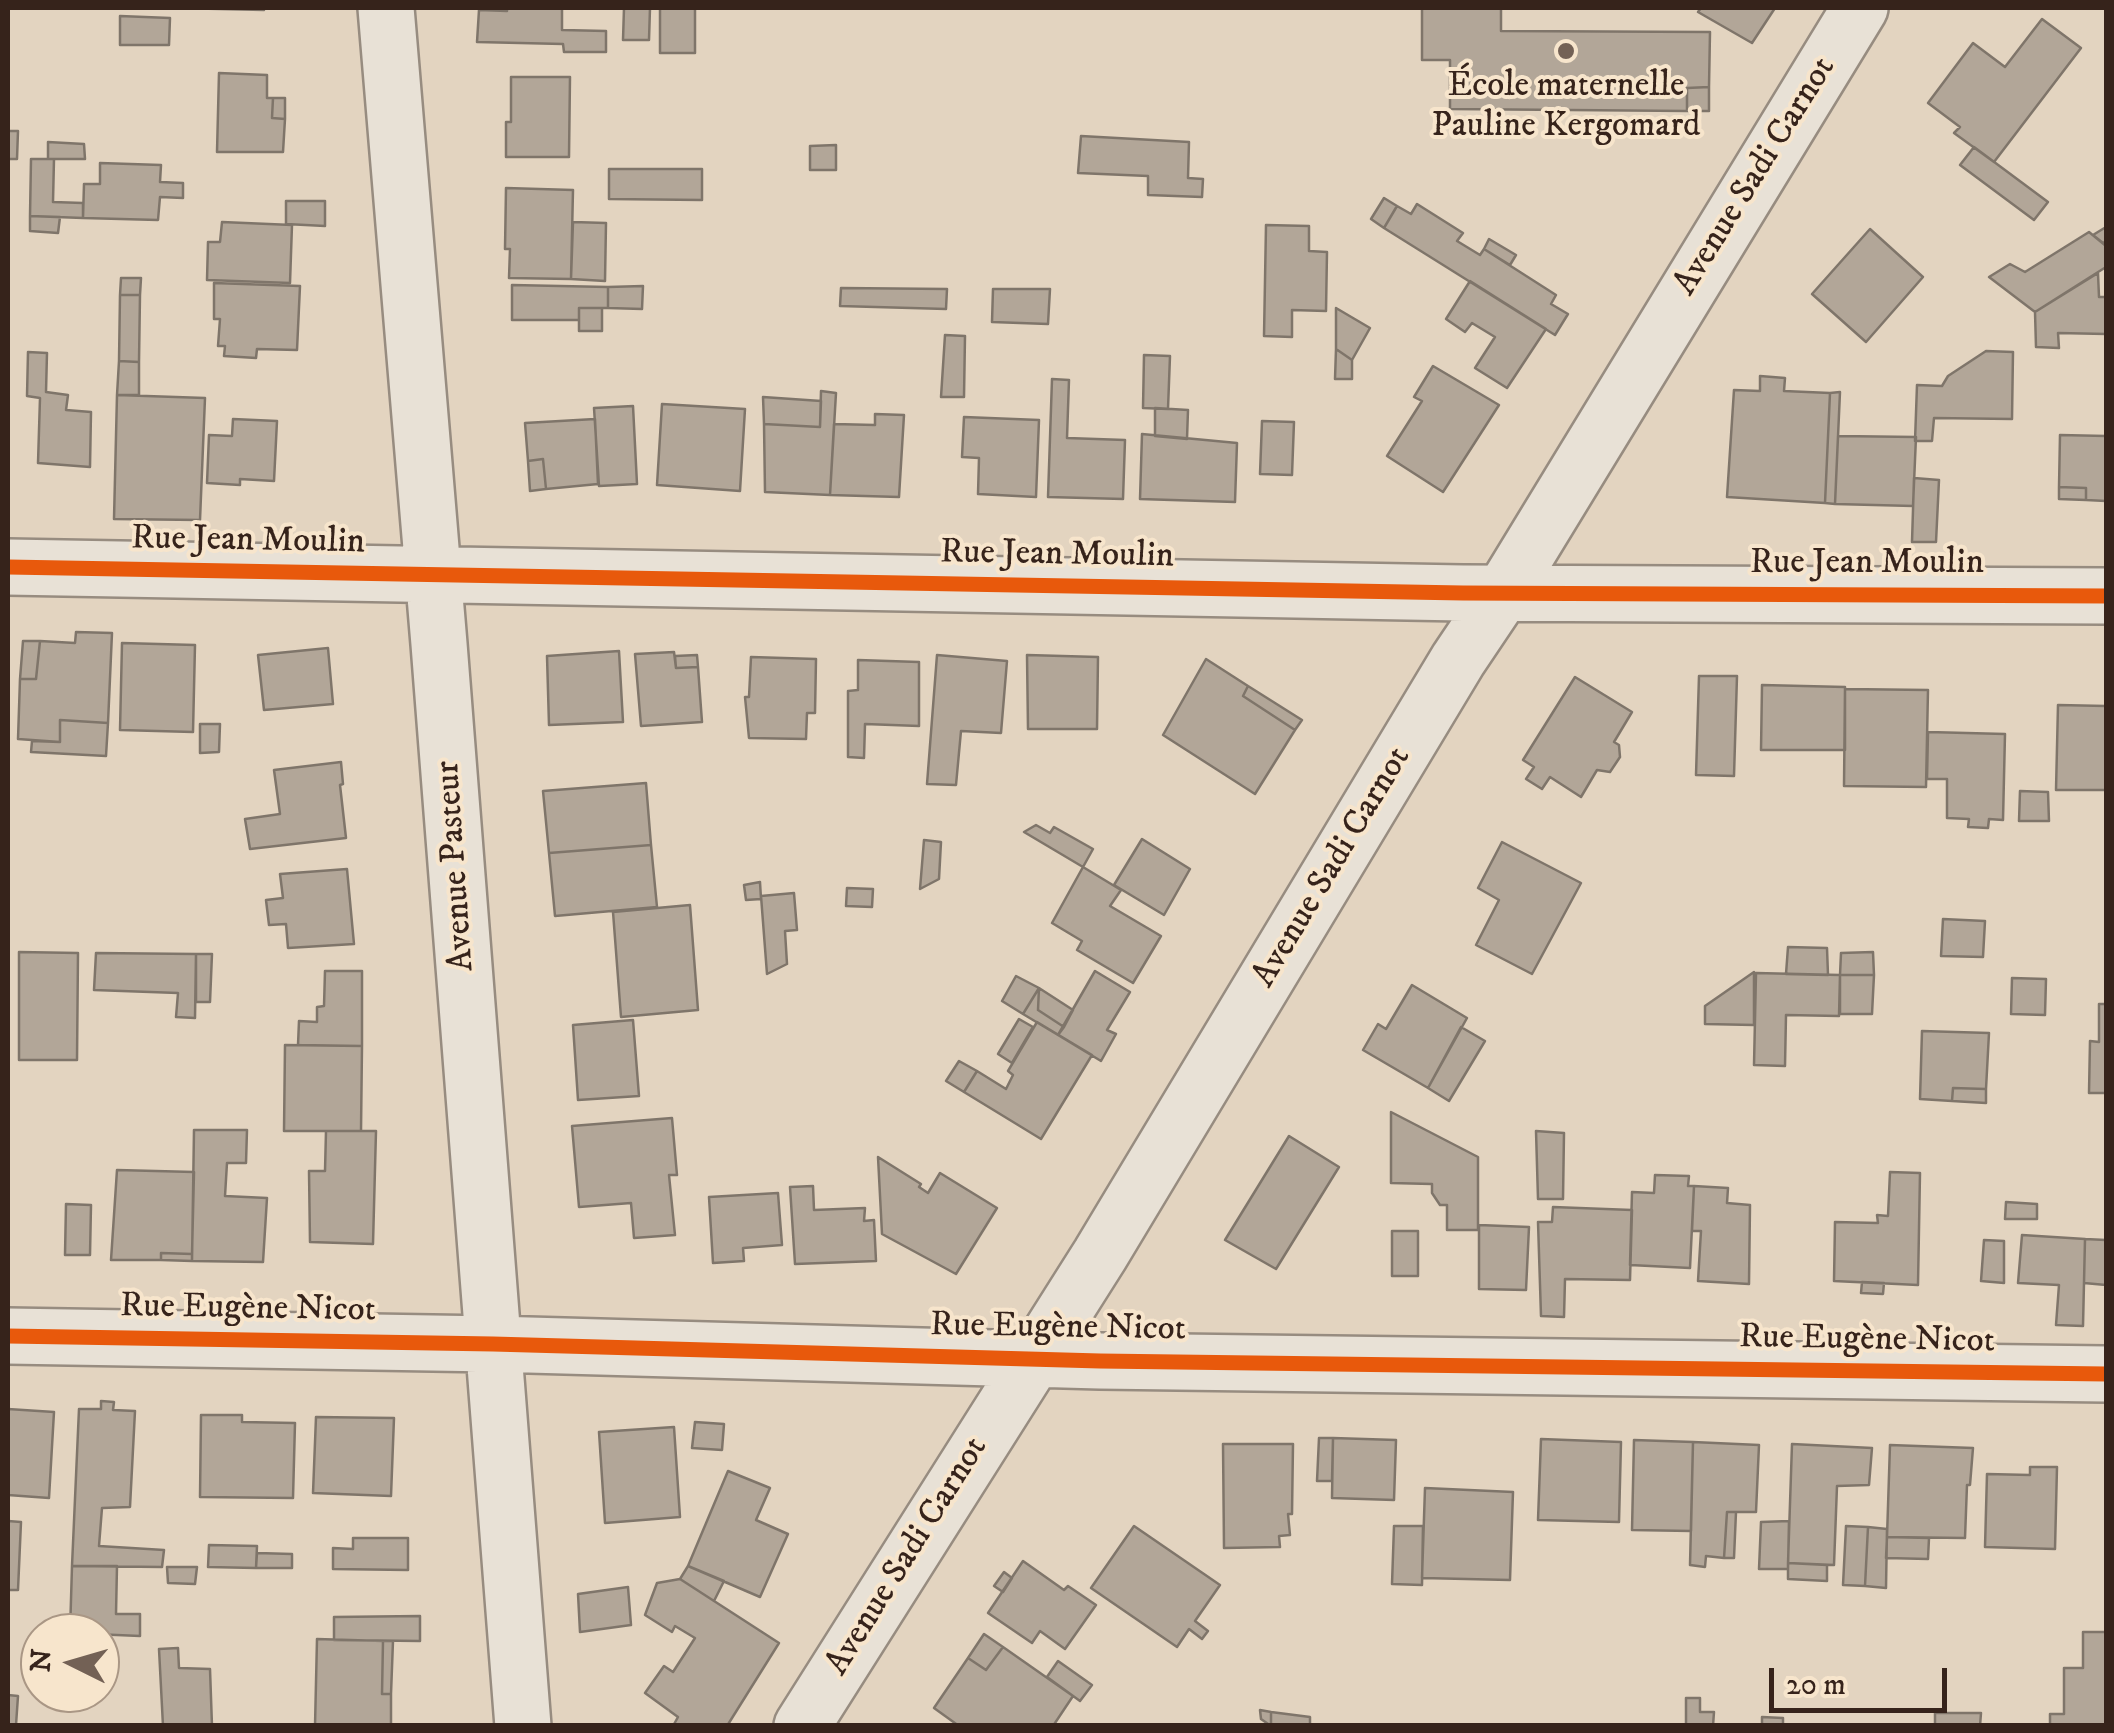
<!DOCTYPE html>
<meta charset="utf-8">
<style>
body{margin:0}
#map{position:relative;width:2114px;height:1733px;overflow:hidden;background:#e3d4c0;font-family:"IM FELL DW Pica",serif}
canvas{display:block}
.frame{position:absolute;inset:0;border:10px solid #36231b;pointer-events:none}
.north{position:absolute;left:20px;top:1613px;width:100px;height:100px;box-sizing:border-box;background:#f7e5cc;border:2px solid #aa9785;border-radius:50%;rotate:275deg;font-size:28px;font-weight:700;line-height:40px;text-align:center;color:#36231b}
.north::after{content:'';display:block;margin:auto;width:35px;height:45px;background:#736155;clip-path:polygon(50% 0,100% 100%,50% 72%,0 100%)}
.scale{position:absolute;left:1769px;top:1668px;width:178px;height:45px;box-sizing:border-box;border:5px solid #36231b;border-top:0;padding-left:12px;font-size:30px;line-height:35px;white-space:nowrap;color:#36231b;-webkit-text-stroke:8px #f7e5cc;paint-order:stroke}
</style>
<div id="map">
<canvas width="2114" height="1733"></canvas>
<div class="frame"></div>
<div class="north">N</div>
<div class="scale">20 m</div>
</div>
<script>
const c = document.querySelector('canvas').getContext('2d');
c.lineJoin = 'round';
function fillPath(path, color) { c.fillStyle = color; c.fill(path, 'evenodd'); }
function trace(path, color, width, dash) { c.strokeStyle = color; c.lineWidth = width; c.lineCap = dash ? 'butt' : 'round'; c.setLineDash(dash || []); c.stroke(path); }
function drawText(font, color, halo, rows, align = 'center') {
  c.font = font + ' "IM FELL DW Pica",serif'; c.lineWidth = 8; c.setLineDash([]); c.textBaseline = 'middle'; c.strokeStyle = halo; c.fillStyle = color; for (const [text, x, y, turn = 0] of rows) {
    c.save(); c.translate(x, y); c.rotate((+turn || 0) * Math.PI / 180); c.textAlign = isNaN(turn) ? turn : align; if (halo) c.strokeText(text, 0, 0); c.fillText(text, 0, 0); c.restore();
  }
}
const building = new Path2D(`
 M175 8H264V10Z
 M507 8H562V30L606 31V52H564L563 44 477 42 479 10 507 11Z
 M624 8H650L649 40H623Z
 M660 8H695V53H660Z
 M1422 8H1501V31L1710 32 1709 87 1687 88V111L1450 109V60H1422Z
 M1701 8H1775L1752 43 1698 12Z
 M120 16 170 18 169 45H120Z
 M2042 19 2081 48 1994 162 1954 133 1960 127 1928 103 1973 43 2005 67Z
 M219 73 267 75V98H273L272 118 285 119 283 152H217Z
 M511 77H570L569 157H506V122H511Z
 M1709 87V111H1687V88Z
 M273 98H285V119L272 118Z
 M8 131H18L17 159H8Z
 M1081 136 1189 142 1188 178 1203 179 1202 197 1148 195V176L1078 173Z
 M48 142 84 144 85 159H48Z
 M836 145V170H810V146Z
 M1974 147 2048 202 2034 220 1960 165Z
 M31 159H54L53 202 83 203V218L30 216Z
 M100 163 161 165 160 182 183 183V198L160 197 158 220 83 218 84 184H100Z
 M609 169H702V200L609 199Z
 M506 188 573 190 571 279 509 278 510 249H505Z
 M1384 198 1397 206 1384 228 1371 219Z
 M286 201H325V226L286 224Z
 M1417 204 1463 233 1457 241 1480 255 1484 249 1556 295 1551 304 1568 314 1555 335 1384 228 1397 206 1411 214Z
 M30 216 60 217 58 233 30 231Z
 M222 222 292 225 290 283 207 280 208 242H220Z
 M573 222 606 223 605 281 571 279Z
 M1266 225 1309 226V251L1327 252 1326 311 1292 310V337L1264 336Z
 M2106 227V241L2103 243 2093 235Z
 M1870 229 1923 277 1866 342 1812 294Z
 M2089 232 2106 246V267L2035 312 1989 277 2010 264 2025 272Z
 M1489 239 1516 255 1510 265 1484 249Z
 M2098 273 2099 297H2106V334L2058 333 2059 348 2036 347 2035 312Z
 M121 278H141L140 295H120Z
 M1470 281 1546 329 1507 388 1475 368 1495 337 1472 323 1465 332 1446 319Z
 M214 283 300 286 297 350 257 349 256 358 224 356 225 346H218L220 319H214Z
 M512 285 608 287V308H579V320H512Z
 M643 286 642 309 608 308V287Z
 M841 288 947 289 946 309 840 306Z
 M993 289H1050L1048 324 992 322Z
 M120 295H140L139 362 119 361Z
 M579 308H602V331H579Z
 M1336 308 1370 328 1352 360 1336 349Z
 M945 335 965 336 964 397H941Z
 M1336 349 1352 360V379H1335Z
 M1986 351 2013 352 2012 419 1934 418 1932 441H1915L1917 385 1942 386 1948 376Z
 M28 352 47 353 46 392 68 395 66 410 91 412 90 467 38 463 40 398 27 396Z
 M1144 355 1170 356 1168 409 1143 408Z
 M119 361 139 362V395H117Z
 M1433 366 1499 405 1443 492 1387 456 1422 401 1414 397Z
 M1760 376 1785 378 1784 391 1830 393 1825 503 1727 497 1734 390 1760 391Z
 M1052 379 1069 380 1067 438 1125 440 1123 499 1048 497Z
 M821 391 836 393 830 495 765 492 764 424 820 427Z
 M1840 392 1835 504 1825 503 1830 393Z
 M117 395 205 398 200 520 114 519Z
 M763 397 821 401 820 427 764 424Z
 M662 404 745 409 740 491 657 485Z
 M633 406 637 484 599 486 594 408Z
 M1155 408 1188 410 1187 439 1155 436Z
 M875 414 904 415 899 497 830 495 834 424 875 425Z
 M964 417 1039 420 1036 497 978 494 979 458 962 457Z
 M233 419 277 421 274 481 240 479V485L207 483 209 435 232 436Z
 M595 419 598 484 546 489 543 459 528 461 525 423Z
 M1262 421 1294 422 1292 475 1260 474Z
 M1142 434 1237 443 1235 502 1140 499Z
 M2060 435 2106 436V501L2086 500V488L2059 487Z
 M1838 436 1916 437 1913 506 1835 504Z
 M543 459 546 489 530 491 528 461Z
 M1914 478 1939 480 1936 542H1912Z
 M2059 487 2086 488V500L2059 499Z
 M76 632 112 633 108 723 60 720V742L18 739 20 679H36L40 641 75 643Z
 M23 641H40L36 679H20Z
 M122 643 195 645 193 732 120 730Z
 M328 648 333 704 264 710 258 655Z
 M619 651 623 722 549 725 547 656Z
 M674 652 676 668 698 667 702 722 641 726 635 654Z
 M697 655 698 667 676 668 675 656Z
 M937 655 1007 661 1001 733 961 731 956 785 927 784Z
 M1027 655 1098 657 1097 729H1028Z
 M751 657 816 659 815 713H807L806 739 749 738 745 697H749Z
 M1206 659 1248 686 1243 696 1295 730 1255 794 1163 735Z
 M858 660 919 662V726L865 724 864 758 848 757V691L858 690Z
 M1699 676H1737L1734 776 1696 775Z
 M1575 677 1632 712 1614 742 1619 745 1620 757 1610 772 1597 770 1581 797 1550 777 1542 789 1526 779 1534 767 1523 760Z
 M1762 685 1845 687V750H1761Z
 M1248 686 1302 720 1295 730 1243 696Z
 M1845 689 1928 690 1926 787 1844 786Z
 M2058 705 2106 706V790H2056Z
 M60 720 108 723 106 756 31 752 32 741 60 742Z
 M200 724H220L219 752 200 753Z
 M1928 732 2005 734 2003 820 1989 819 1988 828 1968 827 1969 819 1947 818V779H1927Z
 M341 762 343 784 340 785 346 838 250 849 245 819 280 814 274 770Z
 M646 783 651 845 549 853 543 791Z
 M2020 791 2048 792 2049 821H2019Z
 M1036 825 1050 833 1054 827 1093 849 1083 867 1024 832Z
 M1142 839 1190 869 1164 915 1114 885Z
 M924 840 941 842 939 879 920 889Z
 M1502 842 1581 883 1532 974 1476 945 1499 900 1478 888Z
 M651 845 657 907 555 916 549 853Z
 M1083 867 1121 890 1110 906 1161 936 1133 983 1077 950 1082 941 1052 923Z
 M347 869 354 944 288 948 286 924 269 925 266 900 283 898 280 874Z
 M760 882 761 899 746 900 744 885Z
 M847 888 873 889 872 907 846 906Z
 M794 893 797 930 785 931 787 964 767 974 761 896Z
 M690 905 698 1010 621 1017 613 912Z
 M1943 919 1985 921 1983 957 1941 956Z
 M1788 947 1827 948 1828 975 1786 974Z
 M19 952 78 953 77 1060H19Z
 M1873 952 1874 975H1840L1841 953Z
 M96 953 196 954 195 1018 176 1017 178 993 94 990Z
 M196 954H212L210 1002H196Z
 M325 971H362V1046L298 1045 299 1021 317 1022V1007L324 1006Z
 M1095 971 1130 992 1107 1030 1116 1034 1101 1061 1058 1035Z
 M1754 972V1025L1705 1024V1006Z
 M1756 973 1840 975 1839 1016 1786 1015 1785 1066 1754 1065Z
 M1840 975H1874L1872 1014H1840Z
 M1016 976 1039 988 1023 1014 1002 1001Z
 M2012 978 2046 979 2045 1015 2011 1014Z
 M1412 985 1467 1018 1428 1088 1363 1050 1378 1024 1386 1029Z
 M1039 988 1038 1010 1064 1027 1058 1035 1023 1014Z
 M1039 988 1073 1010 1064 1027 1038 1010Z
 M2099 1004H2106V1093H2089L2090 1041 2099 1042Z
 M1019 1019 1033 1027 1012 1063 998 1054Z
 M633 1020 639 1096 578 1100 573 1025Z
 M1037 1022 1092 1055 1041 1139 964 1092 977 1071 1006 1089 1013 1075 1008 1071Z
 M1461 1027 1485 1041 1449 1101 1428 1088Z
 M1922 1031 1989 1033 1986 1089 1953 1088 1952 1101 1920 1099Z
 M285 1045 362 1046 361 1131H284Z
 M959 1061 977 1071 964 1092 946 1081Z
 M1953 1088 1986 1089V1103L1952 1101Z
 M1391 1112 1478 1157V1230H1447V1205H1440L1432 1193V1184L1391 1183Z
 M672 1118 677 1175H669L675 1235 634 1238 631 1203 579 1207 572 1126Z
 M194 1130H247L246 1163H227L225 1196 267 1198 263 1262 192 1261Z
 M326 1131H376L373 1244 310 1242 309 1171H325Z
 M1536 1131 1564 1133 1563 1199H1538Z
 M1289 1136 1339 1167 1276 1269 1225 1240Z
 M878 1157 921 1184 919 1187 928 1193 940 1173 997 1208 956 1274 882 1234Z
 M117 1170 194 1172 192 1254 161 1253V1260H111Z
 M1890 1172 1920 1173 1918 1285 1834 1281 1835 1222 1878 1223 1877 1215 1888 1216Z
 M1655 1175 1689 1176 1688 1186H1694L1690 1268 1630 1265 1632 1192 1654 1193Z
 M813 1186 814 1210 865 1208 864 1221 874 1220 876 1261 795 1264 790 1187Z
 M1694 1186 1728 1188 1727 1203 1750 1205 1749 1284 1698 1281 1701 1231H1692Z
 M778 1193 782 1245 743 1248 744 1261 713 1263 709 1197Z
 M2006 1202 2037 1204V1219H2005Z
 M66 1204 91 1205 90 1255H65Z
 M1553 1207 1632 1210 1630 1280 1565 1279 1564 1317 1541 1316 1538 1222H1552Z
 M1479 1225 1529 1227 1526 1290 1479 1289Z
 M1392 1231H1418V1276H1392Z
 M2022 1235 2085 1239 2083 1326 2056 1325 2059 1285 2018 1283Z
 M2085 1239 2106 1240V1285L2084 1283Z
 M1984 1240 2004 1241V1283L1981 1281Z
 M161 1253 192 1254V1261L161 1260Z
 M1862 1282 1884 1283 1883 1294 1861 1293Z
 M101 1401 114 1402 113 1410 135 1411 130 1507 102 1508 99 1546 164 1550 162 1567 72 1566 79 1409H101Z
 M8 1409 54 1412 49 1498 8 1495Z
 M201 1415H242V1422L295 1423 293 1498 200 1497Z
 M316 1417 394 1418 391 1496 313 1493Z
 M695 1422 724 1424 722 1450 692 1448Z
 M674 1427 680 1517 605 1523 599 1432Z
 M1319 1438H1333L1332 1481H1317Z
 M1333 1438 1396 1440 1394 1500 1332 1498Z
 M1541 1439 1621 1442 1619 1522 1538 1520Z
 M1634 1440 1693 1442 1691 1531 1632 1530Z
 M1693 1442 1759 1445 1756 1512H1727L1724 1558 1706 1556 1705 1567 1690 1565Z
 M1223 1444H1293L1292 1514H1288L1290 1535 1279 1536 1280 1547 1224 1548Z
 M1792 1444 1872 1448 1869 1485 1837 1486 1834 1565 1788 1563Z
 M1890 1445 1973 1448 1970 1485H1967L1965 1538 1887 1537Z
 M2030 1467H2057L2055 1549 1985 1547 1987 1474 2030 1475Z
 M728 1471 770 1488 756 1520 788 1534 760 1597 688 1566Z
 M1425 1488 1513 1492 1510 1580 1422 1578Z
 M1727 1512H1736L1734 1558H1724Z
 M8 1521 21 1522 18 1590H8Z
 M1789 1521 1788 1569H1759L1761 1522Z
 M1134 1526 1220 1585 1195 1621 1208 1631 1202 1639 1189 1629 1177 1647 1091 1588Z
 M1394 1526H1423L1422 1585 1392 1584Z
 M1846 1526 1868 1527 1865 1586 1843 1585Z
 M1868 1527 1887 1529 1886 1588 1865 1586Z
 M1887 1537 1929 1538 1928 1559 1886 1558Z
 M353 1538H408V1570L333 1569V1548L353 1549Z
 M209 1545 257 1546 256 1568 208 1567Z
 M257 1553 292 1554V1568H256Z
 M1023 1561 1064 1590 1068 1586 1096 1605 1065 1649 1040 1631 1032 1643 988 1613Z
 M1788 1563 1827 1565V1581L1788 1579Z
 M72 1566H117L116 1614H140V1636L70 1633Z
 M688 1566 724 1581 714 1601 680 1579Z
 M167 1567H197L195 1584 168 1583Z
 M1004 1572 1012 1578 1003 1592 994 1586Z
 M680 1579 779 1643 727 1726H673L678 1717 645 1693 664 1666 673 1672 695 1638 675 1626 672 1632 645 1615 657 1583Z
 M628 1587 631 1625 580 1632 578 1594Z
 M420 1616V1641L334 1640V1617Z
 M2083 1632H2106V1726H2050V1714H2064V1668H2083Z
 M984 1634 1003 1647 986 1670 968 1658Z
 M317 1639 383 1641 382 1694H391V1726H315Z
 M383 1641H393L391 1694H382Z
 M1003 1647 1073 1696 1053 1726H959L934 1708 968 1658 986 1670Z
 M178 1648 179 1668 210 1669 212 1726H163L159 1649Z
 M1058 1661 1092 1685 1080 1701 1047 1677Z
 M8 1695 18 1696 16 1725H8Z
 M1686 1698H1700V1712H1714L1713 1726H1686Z
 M1260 1710 1271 1712V1726L1261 1719Z
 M1271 1712 1310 1717V1726H1271Z
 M1935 1713H1981L1980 1726H1935Z
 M1762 1717 1783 1718V1726H1762Z`);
fillPath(building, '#b2a698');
trace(building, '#7f756a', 2.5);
const minor = new Path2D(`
 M386 8 439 644 523 1726
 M8 567 1463 593 2106 596
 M8 1336 493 1344 1100 1361 2106 1374
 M802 1726 1100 1255 1458 660 1503 593 1860 8`);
trace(minor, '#978c80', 60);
trace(minor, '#e8e1d6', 55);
trace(new Path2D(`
 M8 567 1463 593 2106 596
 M8 1336 493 1344 1100 1361 2106 1374`), '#e8590c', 15);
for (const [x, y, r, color] of [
 [1566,51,10,"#736155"]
]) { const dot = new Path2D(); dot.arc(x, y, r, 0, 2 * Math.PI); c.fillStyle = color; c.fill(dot); trace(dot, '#f7e5cc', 4); }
drawText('35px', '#36231b', '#f7e5cc', [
 ["École maternelle",1566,88],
 ["Pauline Kergomard",1566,128]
]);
drawText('35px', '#36231b', '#f7e5cc', [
 ["Avenue Sadi Carnot",1756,177,-58],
 ["Rue Jean Moulin",248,542,1],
 ["Rue Jean Moulin",1057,556,1],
 ["Rue Jean Moulin",1867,565],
 ["Avenue Pasteur",457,866,-94],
 ["Avenue Sadi Carnot",1333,868,-59],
 ["Rue Eugène Nicot",248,1310,1],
 ["Rue Eugène Nicot",1058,1329,1],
 ["Rue Eugène Nicot",1867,1341,1],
 ["Avenue Sadi Carnot",908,1557,-58]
]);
</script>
